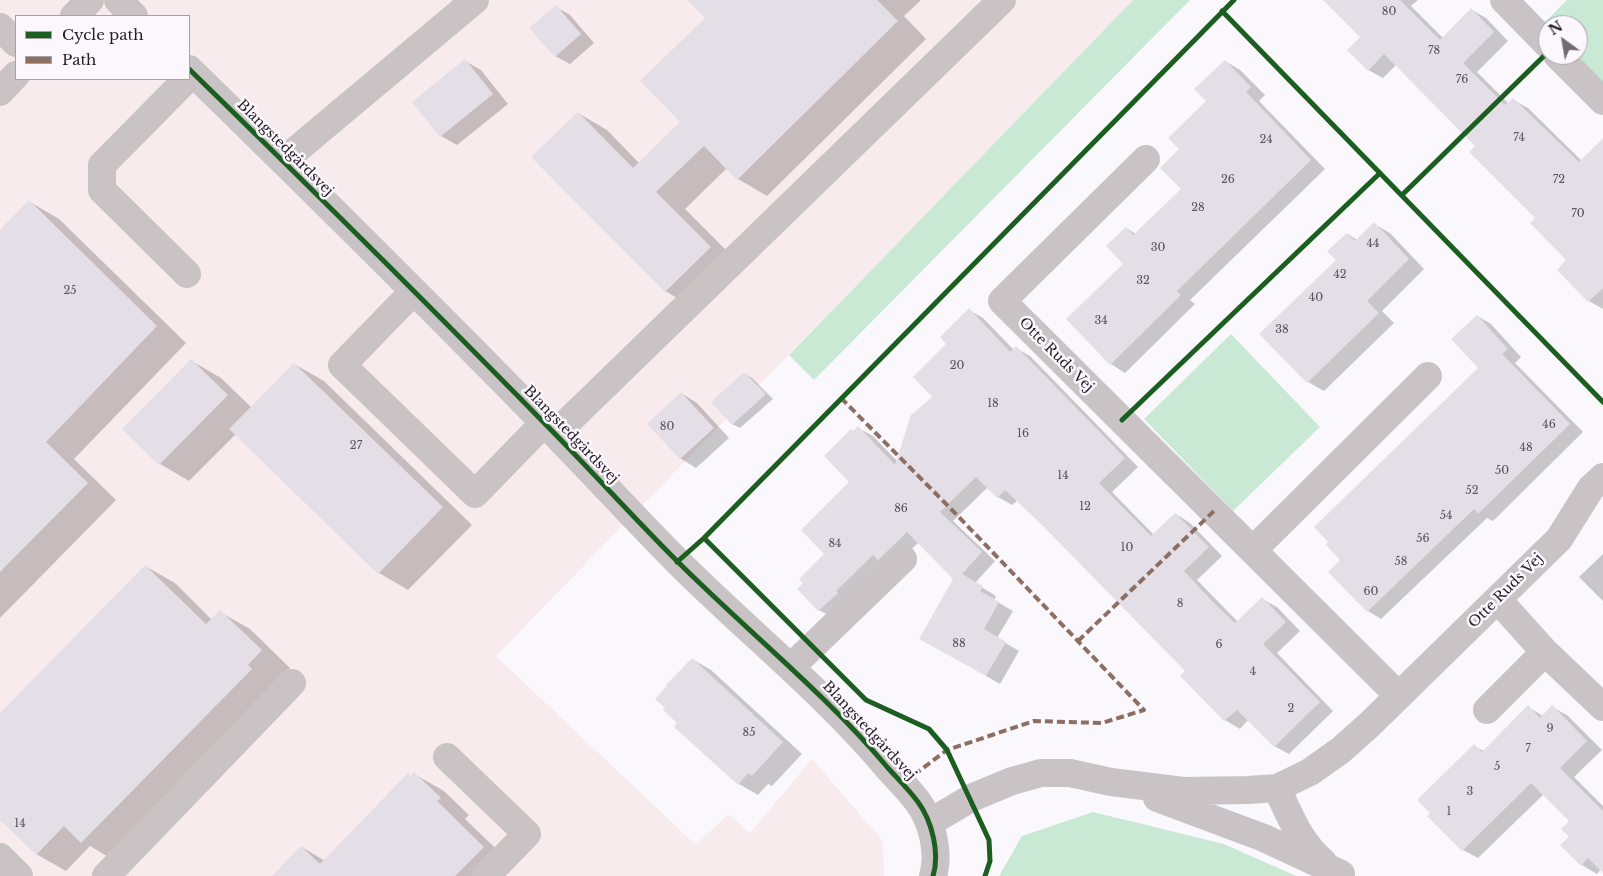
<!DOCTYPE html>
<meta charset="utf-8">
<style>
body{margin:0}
#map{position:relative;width:1603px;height:876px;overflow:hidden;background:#faf8fc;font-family:"Libre Baskerville",serif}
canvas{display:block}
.legend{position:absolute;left:15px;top:15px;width:175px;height:65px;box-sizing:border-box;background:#fbf7fd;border:1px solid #a6a0a8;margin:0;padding:6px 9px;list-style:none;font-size:15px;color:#261d28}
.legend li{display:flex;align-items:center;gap:10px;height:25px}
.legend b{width:25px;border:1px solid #a6a0a8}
.north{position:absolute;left:1538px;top:15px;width:50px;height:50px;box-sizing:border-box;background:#fbf7fd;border:1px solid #a6a0a8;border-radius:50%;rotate:328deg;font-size:14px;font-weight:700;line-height:20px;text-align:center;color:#261d28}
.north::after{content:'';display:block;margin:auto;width:18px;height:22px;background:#706a72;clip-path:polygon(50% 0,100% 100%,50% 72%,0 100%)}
</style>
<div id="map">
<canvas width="1603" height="876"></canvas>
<ul class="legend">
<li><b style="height:6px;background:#1b5e20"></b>Cycle path</li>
<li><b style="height:6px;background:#8d6e63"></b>Path</li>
</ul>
<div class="north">N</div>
</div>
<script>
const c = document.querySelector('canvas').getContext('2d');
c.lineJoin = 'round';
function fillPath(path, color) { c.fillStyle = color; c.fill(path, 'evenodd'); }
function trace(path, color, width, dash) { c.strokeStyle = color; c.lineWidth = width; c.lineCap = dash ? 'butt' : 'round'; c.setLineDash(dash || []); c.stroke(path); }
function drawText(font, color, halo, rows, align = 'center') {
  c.font = font + ' "Libre Baskerville",serif'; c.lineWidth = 5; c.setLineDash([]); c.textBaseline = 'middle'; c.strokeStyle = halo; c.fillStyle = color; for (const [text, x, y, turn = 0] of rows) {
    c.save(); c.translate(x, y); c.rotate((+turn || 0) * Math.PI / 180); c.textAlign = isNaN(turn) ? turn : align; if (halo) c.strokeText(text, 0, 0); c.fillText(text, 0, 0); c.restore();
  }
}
fillPath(new Path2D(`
 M0 0H1133L496 656 696 845 728 814 750 833 812 759 883 841 884 876H0ZM16 16H189V79H16Z`), '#f8ebee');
fillPath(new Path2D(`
 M1133 0H1190L814 380 789 355Z
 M1567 0H1603V89L1570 55H1578V25H1548V32L1542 25Z
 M1231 334 1320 427 1233 511 1144 419Z
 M1093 812 1224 844 1296 876H999L1022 836Z`), '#cae9d5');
fillPath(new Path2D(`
 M689 0H921L904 16 926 39 767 196 738 179 727 168 685 209 740 264 695 308 665 291 578 113 607 130 640 164 682 122 706 18Z
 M1325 0H1418L1411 6 1443 38 1472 10 1486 18 1508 41 1477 72 1509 104 1513 100 1528 108 1582 161 1603 144V309L1589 301 1568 260 1537 218 1477 146 1396 65 1383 78 1368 70 1362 37Z
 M556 7 570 15 594 43 570 64 555 56Z
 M465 61 481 70 508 104 457 145 441 136Z
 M1225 61 1240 70 1265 95 1259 101 1325 169 1190 300 1195 304 1125 373 1111 364 1125 264 1126 228 1136 234 1183 189 1180 149 1208 101Z
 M30 202 59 219 186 343 74 459 116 500 0 618V232Z
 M1374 224 1390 233 1424 269 1382 311 1394 323 1324 391 1308 382 1261 334 1338 260 1348 234 1357 240Z
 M969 310 983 318 1014 350 1016 348 1030 356 1138 467 1112 492 1154 535 1176 514 1190 523 1222 556 1197 580 1238 622 1262 599 1277 607 1300 631 1277 653 1333 711 1289 754 1274 746 1248 720 1240 729 1225 720 1182 676 1187 671 1018 500 1012 505 998 497 988 487 953 521 995 561 975 583 996 596 994 600 1013 611 997 638 1019 651 1000 684 921 638 955 579 919 542 893 567 833 618 819 610 799 589 826 554 851 482 854 432 858 428 873 436 898 462 934 397 948 344Z
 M1477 316 1491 324 1521 357 1515 363 1583 432 1493 521 1487 518 1381 619 1368 611 1342 560 1480 368Z
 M192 361 221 378 252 408 294 364 324 381 472 525 408 590 379 573 236 434 189 481 160 464Z
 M744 373 752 378 773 399 740 428 732 424Z
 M681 393 697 403 729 438 696 468 680 458Z
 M1603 554V601L1579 577Z
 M145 566 175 583 212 620 220 612 250 629 290 668 112 859 90 846 66 871 36 854 0 818V715Z
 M692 659 711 670 802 754 772 786 768 784 758 795 739 784 679 723 669 686Z
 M1528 707 1543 716 1552 707 1567 715 1602 750 1574 777 1603 806V871L1601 869 1597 874 1582 865 1570 837 1571 822 1544 794 1478 858 1463 850 1474 746 1484 751Z
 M414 774 444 791 469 815 465 819 512 864 501 876H274L302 847 325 861Z`), '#0003');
fillPath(new Path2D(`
 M687 0H877L898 21 737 180 704 146 656 192 711 247 665 292 531 157 578 112 633 168 680 122 640 81 705 18Z
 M1323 0H1400L1440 40 1471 8 1494 32 1463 63 1505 105 1513 98 1579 162 1603 138V288L1588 302 1557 270 1566 260 1530 223 1535 218 1469 152 1475 146 1384 54 1368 71 1347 50 1360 37Z
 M556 5 581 34 555 57 529 28Z
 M465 59 493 94 440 137 412 102Z
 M1225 60 1251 87 1246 92 1311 160 1177 291 1181 295 1110 365 1066 319 1123 264 1106 246 1126 227 1133 235 1181 189 1160 168 1179 149 1168 138 1206 101 1194 89Z
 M29 200 157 326 46 442 88 483 0 572V230Z
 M1374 222 1409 259 1367 301 1379 313 1307 383 1259 334 1336 260 1327 251 1347 233 1355 241Z
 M969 308 1010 352 1016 346 1125 458 1099 483 1151 536 1175 513 1209 547 1184 571 1213 602 1235 623 1262 597 1286 622 1263 644 1320 702 1274 747 1237 710 1224 721 1180 676 1185 671 1042 525 1005 490 997 498 976 477 940 512 982 552 962 574 983 586 980 591 999 602 984 629 1006 642 986 676 919 639 953 579 907 532 878 560 873 555 836 591 838 593 818 611 797 589 803 583 799 579 824 554 801 530 849 482 824 456 851 429 853 431 858 426 895 465 911 415 932 397 913 377 946 344 940 337Z
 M1477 315 1508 349 1502 354 1570 424 1478 514 1474 509 1367 612 1328 572 1340 560 1325 544 1328 542 1314 527 1478 368 1451 339Z
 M191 359 228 395 159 465 122 429Z
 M294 363 443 507 378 574 229 429Z
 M744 372 766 394 732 425 711 402Z
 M681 392 714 428 680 459 647 424Z
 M145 565 206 624 220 610 262 650 248 665 252 669 81 843 64 826 36 855 0 820V713Z
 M692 658 783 742 752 776 748 773 738 785 674 727 677 723 663 710 665 708 655 699 667 686 666 685Z
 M1528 705 1540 718 1552 705 1587 741 1560 768 1603 811V873L1588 858 1581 866 1560 845 1569 837 1561 829 1569 821 1531 783 1462 851 1427 816 1430 813 1417 800 1474 744 1482 752Z
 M414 772 441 798 437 801 484 847 455 876H272L301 846 320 864 408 773 411 776Z`), '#e4dfe6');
trace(new Path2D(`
 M118 0 134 16
 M1504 0 1548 45
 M74 16 90 0
 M0 27 16 43
 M1557 55 1603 101
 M189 69C313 190 436 312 557 436 597 477 636 520 677 561 747 631 824 692 888 768 898 779 909 790 918 802 932 821 940 853 933 876
 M187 79 102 165V190L187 274
 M0 92 16 75
 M1146 159 1002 301 1399 696
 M283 161 475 0
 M413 292 342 365 475 494 544 423
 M555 434 1002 0
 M1253 550 1428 376
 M1545 652 1603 707
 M791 667 903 559
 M1487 710 1545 652 1498 600
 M447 757 527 834 486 876
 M1277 788C1290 816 1299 841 1323 862
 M1157 798 1264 838 1341 874
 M929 823 971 798 1012 781 1041 773H1070L1111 782 1184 791 1248 790 1277 788 1310 772 1341 750 1369 725 1559 539 1591 488 1603 477
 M0 857 19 876
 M106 876 292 683`), '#c9c3c5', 28);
trace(new Path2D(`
 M841 398 956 514 1144 710 1102 723 1034 721 947 750 902 784
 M1078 641 1214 511`), '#8d6e63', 4, [8, 4]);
trace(new Path2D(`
 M1222 11 1603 402
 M189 69C313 190 436 312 557 436 597 477 636 520 677 561 747 631 824 692 888 768 898 779 909 790 918 802 932 821 940 853 933 876
 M1402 195 1548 52
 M1122 420 1380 173
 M704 538 866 700 929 729 947 750 989 840 990 861 985 876
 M677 562 704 538 1234 0`), '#1b5e20', 5);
drawText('11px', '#564e58', null, [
 ["80",1389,12],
 ["78",1434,51],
 ["76",1462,80],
 ["74",1519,138],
 ["24",1266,140],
 ["26",1228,180],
 ["72",1559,180],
 ["28",1198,208],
 ["70",1578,214],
 ["44",1373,244],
 ["30",1158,248],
 ["42",1340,275],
 ["32",1143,281],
 ["25",70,291],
 ["40",1316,298],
 ["34",1101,321],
 ["38",1282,330],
 ["20",957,366],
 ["18",993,404],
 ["46",1549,425],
 ["80",667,427],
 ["16",1023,434],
 ["27",356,446],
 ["48",1526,448],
 ["50",1502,471],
 ["14",1063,476],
 ["52",1472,491],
 ["12",1085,507],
 ["86",901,509],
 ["54",1446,516],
 ["56",1423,539],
 ["84",835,544],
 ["10",1127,548],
 ["58",1401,562],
 ["60",1371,592],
 ["8",1180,604],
 ["88",959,644],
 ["6",1219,645],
 ["4",1253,672],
 ["2",1291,709],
 ["9",1550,729],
 ["85",749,733],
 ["7",1528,749],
 ["5",1497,767],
 ["3",1470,792],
 ["1",1449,812],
 ["14",20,824]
]);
drawText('14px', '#261d28', '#fbf7fd', [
 ["Blangstedgårdsvej",285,148,45],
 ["Otte Ruds Vej",1056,355,45],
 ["Blangstedgårdsvej",571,435,46],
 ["Otte Ruds Vej",1506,591,-45],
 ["Blangstedgårdsvej",869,731,47]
]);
</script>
